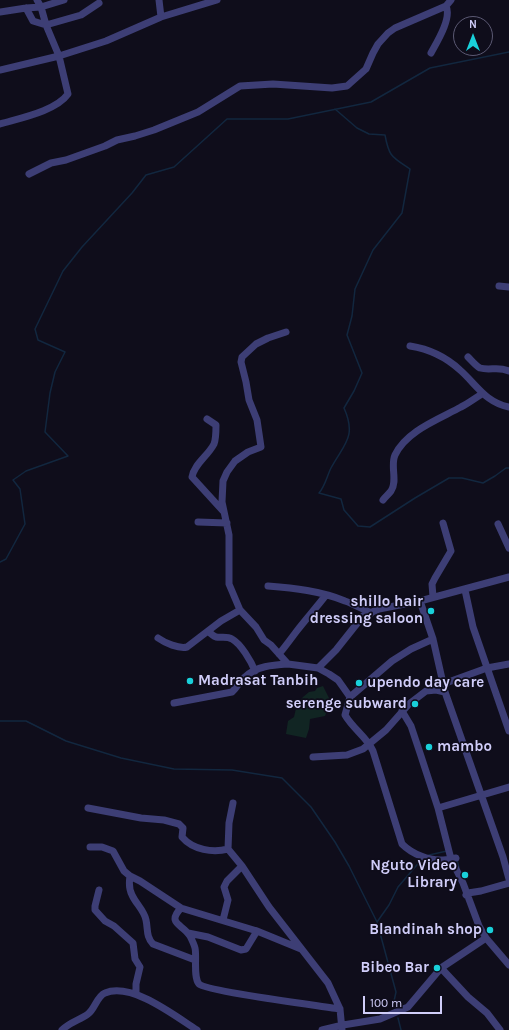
<!DOCTYPE html>
<style>
body{margin:0}
#map{position:relative;width:509px;height:1030px;overflow:hidden;background:#0f0d1b;font-family:Karla,sans-serif}
canvas{display:block}
.north{position:absolute;left:453px;top:16px;width:40px;height:40px;box-sizing:border-box;background:#0f0d1b;border:1px solid #5c5a74;border-radius:50%;rotate:0deg;font-size:11px;font-weight:700;line-height:16px;text-align:center;color:#d0cdf9}
.north::after{content:'';display:block;margin:auto;width:14px;height:18px;background:#19d0da;clip-path:polygon(50% 0,100% 100%,50% 72%,0 100%)}
.scale{position:absolute;left:363px;top:996px;width:79px;height:18px;box-sizing:border-box;border:2px solid #d0cdf9;border-top:0;padding-left:5px;font-size:12px;line-height:14px;white-space:nowrap;color:#d0cdf9;-webkit-text-stroke:3px #0f0d1b;paint-order:stroke}
</style>
<div id="map">
<canvas width="509" height="1030"></canvas>
<div class="north">N</div>
<div class="scale">100 m</div>
</div>
<script>
const c = document.querySelector('canvas').getContext('2d');
c.lineJoin = 'round';
function fillPath(path, color) { c.fillStyle = color; c.fill(path, 'evenodd'); }
function trace(path, color, width, dash) { c.strokeStyle = color; c.lineWidth = width; c.lineCap = dash ? 'butt' : 'round'; c.setLineDash(dash || []); c.stroke(path); }
function drawText(font, color, halo, rows, align = 'center') {
  c.font = font + ' Karla,sans-serif'; c.lineWidth = 3.5; c.setLineDash([]); c.textBaseline = 'middle'; c.strokeStyle = halo; c.fillStyle = color; for (const [text, x, y, turn = 0] of rows) {
    c.save(); c.translate(x, y); c.rotate((+turn || 0) * Math.PI / 180); c.textAlign = isNaN(turn) ? turn : align; if (halo) c.strokeText(text, 0, 0); c.fillText(text, 0, 0); c.restore();
  }
}
fillPath(new Path2D(`
 M323 686 331 702 325 716 310 719 309 729 306 738 286 734 288 721 294 717 297 704 303 697 309 692 315 691 317 688Z`), '#112523');
trace(new Path2D(`
 M335 109 357 128 369 134 385 135C389 157 392 157 410 169L402 213 373 250 355 289 352 316 347 335 362 373 354 391 344 408C357 437 344 444 331 468 327 476 325 486 319 493L341 499 344 510 358 526 370 527 415 498 449 478H462L483 483 495 476 506 468H509
 M0 562 6 559 25 524 20 489 13 480 26 471 68 456 45 432 50 393 55 372 65 352 38 340 35 329 63 271 82 247 132 193 146 175 174 167 227 119H288L371 102 430 68 509 52
 M0 721H26L66 741 121 758 174 769 232 770 282 778 311 807 335 842 349 866 377 922 396 992 394 1001
 M429 855 447 851
 M457 860 459 868
 M377 922 389 905 398 887 422 859
 M398 1018 401 1030`), '#12273f', 1.5);
trace(new Path2D(`
 M159 0 161 17
 M26 8 33 21 46 25 81 15 99 3
 M0 12 26 8 41 7 64 0
 M431 53C437 42 452 18 446 6
 M0 70 59 56 106 41 161 17 217 0
 M0 124C20 118 56 111 68 94L59 56 46 25 41 7 37 0
 M29 174 51 163 66 160 105 146 117 140 135 136 154 130 198 112 240 86 273 84 332 88 347 86 366 69 373 53 378 44 388 33 395 28 446 6 451 0
 M499 286 509 287
 M286 332 268 338 256 344 242 357 241 362 246 382 249 400 257 420 261 447 248 452 235 461 227 472 223 481 222 502 229 535V584L240 610 256 627 264 640 271 645 288 664 318 668 329 674 338 680 350 697 345 715C353 729 367 737 373 751L402 844C412 854 429 861 443 860 447 860 452 859 456 858
 M410 346C429 349 446 357 460 370 477 385 485 402 509 407
 M468 357C472 361 476 366 480 368 490 371 498 366 509 371
 M207 419 216 425C216 431 216 439 214 444 208 456 194 464 192 477L223 511
 M383 500C385 497 389 494 391 491 398 481 390 466 395 455 406 431 439 419 461 407 469 403 475 398 482 394
 M198 522 227 523
 M498 524 509 548
 M268 586C294 588 321 591 345 601 354 604 362 609 371 613
 M465 590 473 627 509 731
 M433 597 432 584 435 578 451 551 443 523
 M420 601 433 639 445 692 503 857 509 879
 M208 631C210 633 213 636 216 637 221 638 227 636 232 639 241 644 251 661 255 671
 M158 638C165 643 179 649 187 647L221 621 240 610
 M279 654C285 647 290 640 296 632 306 619 316 608 326 595
 M318 668 336 650 363 616 379 609 420 601 509 577
 M443 684 487 668 509 664
 M350 697 392 661 411 649 433 639
 M174 703 232 692C238 687 239 681 245 677 257 666 272 665 288 664
 M402 711 411 726 421 756 438 808 451 859 463 883 479 926 486 938 509 965
 M313 757 347 755 363 749 386 730 409 704 426 691 436 690 445 692
 M233 803 229 823 228 849 242 866 269 907 328 983 340 1009 342 1030
 M88 808 141 818 164 820 179 824 183 828 182 837C193 850 213 853 228 849
 M438 808 509 787
 M90 847H102L113 851 124 871 130 876 140 881 181 908 257 931 301 949
 M130 876C129 882 129 889 132 895 136 904 144 910 146 920 148 929 146 937 153 944L195 960
 M99 890 95 906V910L105 921 114 926 133 943 135 959 140 967 136 984V994
 M466 895 468 893 481 891 509 883
 M181 908C166 924 183 924 190 936 192 940 194 944 195 948 197 956 193 977 199 984 205 991 322 1006 340 1009
 M223 920 228 900 224 887 227 881 242 866
 M188 933 208 937 241 950 246 949 257 931
 M441 968 468 997 487 1013 500 1030
 M62 1030C70 1022 80 1020 88 1014 95 1009 97 996 105 993 132 982 175 1016 197 1030
 M322 1030 343 1025 380 1019 408 1007 441 968 486 938`), '#3d3e75', 7);
for (const [x, y, r, color] of [
 [431,611,4,"#19d0da"],
 [190,681,4,"#19d0da"],
 [359,683,4,"#19d0da"],
 [415,704,4,"#19d0da"],
 [429,747,4,"#19d0da"],
 [465,875,4,"#19d0da"],
 [490,930,4,"#19d0da"],
 [437,968,4,"#19d0da"]
]) { const dot = new Path2D(); dot.arc(x, y, r, 0, 2 * Math.PI); c.fillStyle = color; c.fill(dot); trace(dot, '#0f0d1b', 1.5); }
drawText('bold 15px', '#d0cdf9', '#0f0d1b', [
 ["shillo hair",423,602],
 ["dressing saloon",423,619],
 ["Madrasat Tanbih",198,681,"left"],
 ["upendo day care",367,683,"left"],
 ["serenge subward",407,704],
 ["mambo",437,747,"left"],
 ["Nguto Video",457,866],
 ["Library",457,883],
 ["Blandinah shop",482,930],
 ["Bibeo Bar",429,968]
], 'right');
</script>
